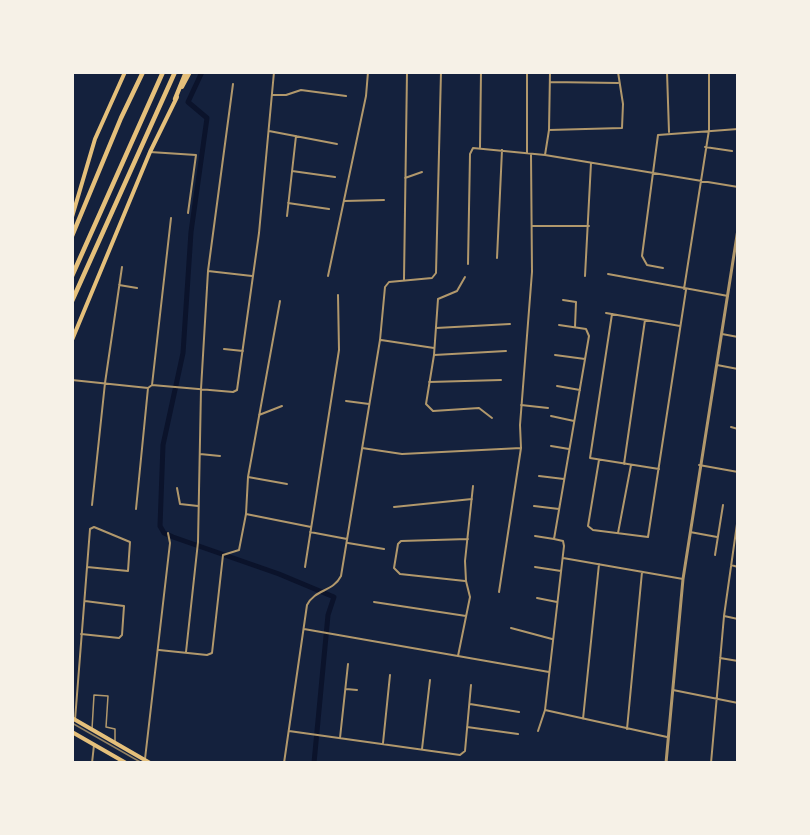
<!DOCTYPE html>
<style>
body{margin:0}
#map{position:relative;width:810px;height:835px;overflow:hidden;background:#14213d;font-family:Ubuntu,sans-serif}
canvas{display:block}
.frame{position:absolute;inset:0;border:74px solid #f6f1e7;pointer-events:none}
</style>
<div id="map">
<canvas width="810" height="835"></canvas>
<div class="frame"></div>
</div>
<script>
const c = document.querySelector('canvas').getContext('2d');
c.lineJoin = 'round';
function trace(path, color, width, dash) { c.strokeStyle = color; c.lineWidth = width; c.lineCap = dash ? 'butt' : 'round'; c.setLineDash(dash || []); c.stroke(path); }
trace(new Path2D(`
 M202 72 188 102 207 118 191 232 183 353 163 445 160 526 164 533 173 537 279 574 334 597 328 615 314 763`), '#0b132b', 5);
trace(new Path2D(`
 M92 729 94 695 108 696 106 727 115 729V741`), '#b1986c', 1.5);
trace(new Path2D(`
 M527 72V153
 M667 72 669 132
 M550 82 618 83
 M272 95H286L301 90 346 96
 M549 130 622 128 623 104 618 72
 M269 131 337 144
 M480 147 481 72
 M705 147 732 151
 M150 152 196 155 188 213
 M545 155 549 130 550 72
 M292 171 335 177
 M405 178 422 172
 M344 201 384 200
 M288 203 329 209
 M287 216 296 136
 M532 226H589
 M497 258 502 150
 M468 264 470 154 473 148 545 155 738 187
 M663 268 647 265 642 256 658 135 738 129
 M208 271 252 276
 M608 274 728 296
 M328 276 366 96 368 72
 M585 276 591 163
 M465 277 457 291 438 299 434 355 426 404 433 411 479 408 492 418
 M404 279 407 72
 M119 285 137 288
 M684 289 709 130V72
 M563 300 576 302 575 327
 M606 313 680 326
 M612 314 590 458 659 469
 M436 328 510 324
 M722 334 738 337
 M381 340 434 348
 M224 349 243 351
 M434 355 506 351
 M555 355 585 359
 M717 365 738 369
 M72 380 148 388 152 385 233 392 237 390 259 233 274 72
 M429 382 501 380
 M152 385 171 218
 M557 386 580 390
 M346 401 369 404
 M521 405 548 408
 M259 415 282 406
 M551 416 574 421
 M731 427 738 429
 M551 446 569 449
 M362 448 402 454 521 448
 M200 454 220 456
 M599 460 588 526 593 530 648 537 686 290
 M624 464 645 320
 M699 465 738 472
 M539 476 564 479
 M248 477 287 484
 M177 488 180 504 198 506
 M92 505 105 383 122 267
 M534 506 559 509
 M394 507 472 499
 M136 509 148 388
 M246 514 311 527
 M310 532 347 539
 M690 532 717 537
 M618 533 631 465
 M535 536 554 539
 M348 543 384 549
 M715 555 723 505
 M563 558 683 579
 M731 565 738 567
 M305 567 339 350 338 295
 M535 567 561 571
 M465 581 400 574 394 568 398 544 401 541 468 539
 M499 592 521 448 520 425 532 272 531 154
 M537 598 557 602
 M374 602 466 616
 M724 616 738 619
 M511 628 552 639
 M304 629 549 672
 M81 634 119 638 122 635 124 606 85 601
 M159 650 207 655 212 653 223 555 239 550 246 514 248 477 280 301
 M186 652 198 542 201 389 208 271 233 84
 M458 656 470 597 466 581 465 561 473 486
 M720 658 738 661
 M346 689 357 690
 M673 690 738 703
 M470 704 519 712
 M545 710 667 737
 M583 719 599 564
 M75 720 90 529 94 527 130 542 128 571 87 567
 M467 727 518 734
 M627 729 642 572
 M289 731 460 755 465 751 471 685
 M538 731 545 710 564 546 563 541 554 539 589 336 586 329 559 325
 M340 738 348 664
 M383 743 390 675
 M422 749 430 680
 M145 759 170 543 168 533
 M92 763 94 745
 M284 763 307 605C315 589 333 592 341 576L380 340 385 287 389 282 432 278 436 273 441 72
 M711 763 724 616 738 517`), '#b1986c', 2);
trace(new Path2D(`
 M666 763 683 579 738 229`), '#b1986c', 3);
trace(new Path2D(`
 M182 87 190 72
 M72 217 95 139 125 72
 M72 340 150 152 177 97
 M72 718 150 763
 M72 732 126 763`), '#e5c07b', 4);
trace(new Path2D(`
 M175 99 186 72
 M72 236 121 118 143 72
 M72 276 163 72
 M72 301 175 72`), '#e5c07b', 4.5);
trace(new Path2D(`
 M72 723 142 763`), '#918062', 1.5);
</script>
